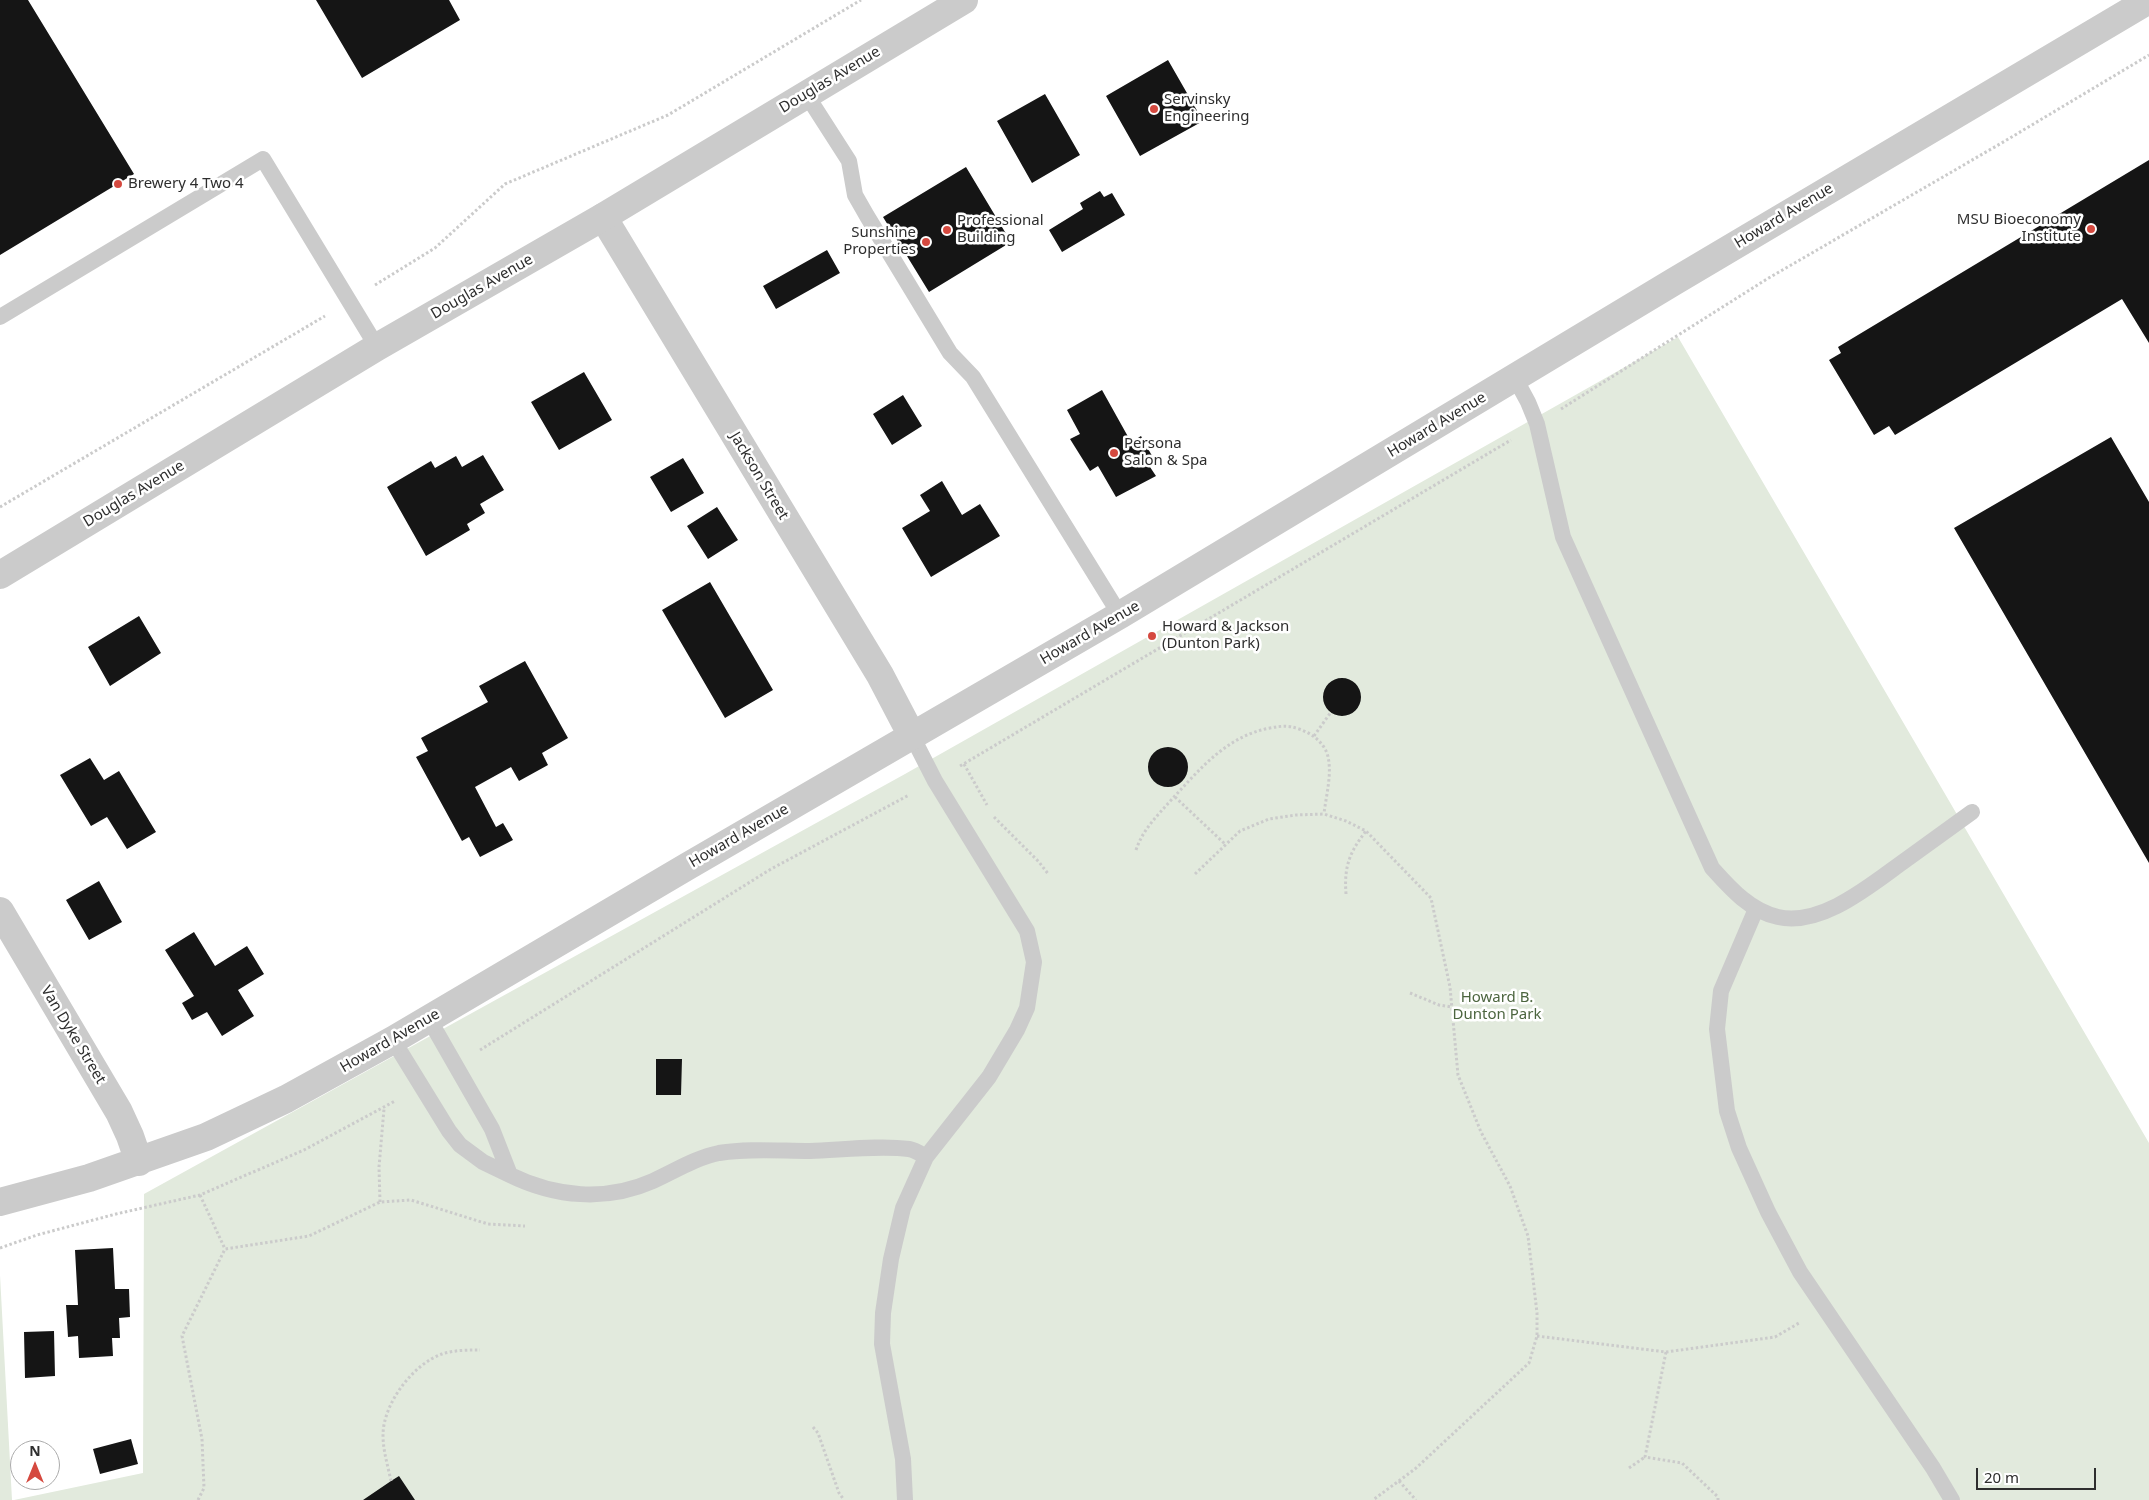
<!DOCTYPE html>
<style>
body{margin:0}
#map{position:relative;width:2149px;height:1500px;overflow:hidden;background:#fff;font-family:"Noto Sans",sans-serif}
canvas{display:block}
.north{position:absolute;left:10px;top:1440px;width:50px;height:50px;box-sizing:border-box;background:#fff;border:1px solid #ababab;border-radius:50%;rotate:0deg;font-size:14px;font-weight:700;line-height:20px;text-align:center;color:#2e2e2e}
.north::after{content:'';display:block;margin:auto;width:18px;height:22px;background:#d5493f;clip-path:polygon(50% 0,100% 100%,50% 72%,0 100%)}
.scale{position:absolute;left:1976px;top:1468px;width:120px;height:22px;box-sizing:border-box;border:2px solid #2e2e2e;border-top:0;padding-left:6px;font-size:15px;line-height:18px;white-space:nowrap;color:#2e2e2e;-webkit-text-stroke:4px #fff;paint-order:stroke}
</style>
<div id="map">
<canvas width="2149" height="1500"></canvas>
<div class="north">N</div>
<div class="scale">20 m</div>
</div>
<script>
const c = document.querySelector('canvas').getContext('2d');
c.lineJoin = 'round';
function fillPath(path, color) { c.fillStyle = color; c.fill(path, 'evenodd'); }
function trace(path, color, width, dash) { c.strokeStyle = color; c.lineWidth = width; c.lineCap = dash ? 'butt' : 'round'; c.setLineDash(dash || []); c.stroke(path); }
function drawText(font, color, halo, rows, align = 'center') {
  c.font = font + ' "Noto Sans",sans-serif'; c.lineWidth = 5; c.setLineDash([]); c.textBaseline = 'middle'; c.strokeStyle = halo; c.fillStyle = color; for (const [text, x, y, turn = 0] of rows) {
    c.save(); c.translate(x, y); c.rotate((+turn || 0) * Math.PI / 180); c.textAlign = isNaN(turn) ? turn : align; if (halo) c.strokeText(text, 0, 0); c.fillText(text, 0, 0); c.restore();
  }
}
fillPath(new Path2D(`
 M1678 337 2149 1143V1500H14L143 1473 144 1194 905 774Z
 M0 1275 12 1500H0Z`), '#e2eadd');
fillPath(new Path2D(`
 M0 0H28L134 174 0 255Z
 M316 0H449L460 20 362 78Z
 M1168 60 1203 121 1140 156 1106 96Z
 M1045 94 1080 155 1032 183 997 121Z
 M2149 160V343L2122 299 1895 435 1889 426 1874 435 1829 360 1841 353 1838 347Z
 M966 167 1011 242 929 292 883 217Z
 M1100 191 1104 197 1112 193 1125 215 1062 252 1049 230 1083 209 1080 203Z
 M827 250 840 273 776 309 763 286Z
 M584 372 612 420 559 450 531 402Z
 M1102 390 1131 442 1141 436 1156 463 1150 467 1156 476 1116 497 1098 466 1090 471 1070 439 1080 434 1067 410Z
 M903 395 922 426 892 445 873 414Z
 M2111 437 2149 502V863L1954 528Z
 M483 455 504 490 480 504 485 513 467 524 470 530 426 556 387 487 431 461 435 468 456 456 462 467Z
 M683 458 704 493 671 512 650 477Z
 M942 481 962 515 980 504 1000 536 931 577 902 528 930 511 920 495Z
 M717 507 738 540 708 559 687 526Z
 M710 582 773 690 725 718 662 610Z
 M139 616 161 653 110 686 88 647Z
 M525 661 568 738 542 753 548 765 519 781 511 767 475 787 496 827 503 823 513 840 480 857 469 837 462 841 416 757 428 751 421 738 488 702 479 686Z
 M1323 697a19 19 0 1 1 38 0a19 19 0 1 1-38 0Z
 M1148 767a20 20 0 1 1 40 0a20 20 0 1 1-40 0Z
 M90 758 104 780 119 771 156 832 127 849 107 817 91 826 60 775Z
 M99 881 122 922 89 940 66 900Z
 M194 932 215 966 247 946 264 974 238 990 254 1016 222 1036 207 1012 192 1020 182 1003 194 996 165 950Z
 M656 1059H682L681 1095H656Z
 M113 1248 115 1289H129L130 1317 119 1318 120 1338H112L113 1356 79 1358 78 1336 68 1337 66 1305H78L75 1250Z
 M54 1331 55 1376 25 1378 24 1332Z
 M131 1439 138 1464 100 1474 93 1449Z
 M399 1476 415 1500H363L391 1481Z`), '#151515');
trace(new Path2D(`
 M375 285 435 248 505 184 668 115 861 0
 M1561 409 1767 279 2005 141 2149 55
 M0 507 325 316
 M1314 736 1331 712
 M964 764 987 805
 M960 766 1511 440
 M1175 797 1225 844
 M994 817 1039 862 1049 875
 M1136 850C1143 829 1158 815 1173 798 1201 768 1227 736 1270 728 1281 726 1288 725 1299 729 1311 733 1322 741 1327 753 1333 772 1326 795 1324 814
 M1195 874 1240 831 1269 819 1296 815 1324 814 1346 821 1366 831 1431 898 1450 987 1458 1075 1481 1132 1510 1186 1528 1236 1537 1313V1336L1529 1363 1415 1469 1373 1500
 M1346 894C1344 867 1349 853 1366 831
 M1410 993 1439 1005 1452 1007
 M480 1050 771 869 909 795
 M200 1195 225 1249
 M380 1202 379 1167 384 1109
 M0 1248 37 1235 116 1214 200 1195 304 1150 395 1101
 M1537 1336 1666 1352 1775 1337 1799 1323
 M1666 1352 1645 1457 1682 1463 1718 1497V1500
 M813 1427 818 1433 839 1493 844 1500
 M1629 1468 1645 1457
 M391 1481C388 1466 383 1451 383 1435 383 1404 413 1364 442 1354 454 1350 468 1350 480 1350
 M1399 1481 1416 1500
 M198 1500 204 1488 202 1439 182 1336 225 1249 309 1236 380 1202 411 1200 488 1224 525 1226`), '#cbcbcb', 3, [2.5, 2.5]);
trace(new Path2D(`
 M806 94 849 161 855 195 867 216 950 353 973 377 1120 615
 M0 317 263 159 377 347
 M1515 378 1528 402 1537 424 1563 537 1712 868C1730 888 1750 911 1778 917 1823 927 1873 883 1907 859 1929 843 1950 828 1972 812
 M1756 909 1721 991 1717 1029 1727 1111 1739 1148 1768 1212 1800 1272 1933 1468 1952 1500
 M393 1040 449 1131 460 1145 483 1162 510 1175 492 1129 429 1019
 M510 1175C555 1197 606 1202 653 1181 675 1171 695 1158 719 1153 749 1148 780 1151 810 1151 840 1150 880 1145 909 1149 915 1150 921 1154 926 1157
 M905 1500 903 1459 882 1344 883 1313 891 1259 903 1208 926 1157 989 1077 1017 1030 1027 1008 1034 962 1027 931 935 781 912 736`), '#cbcbcb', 16);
trace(new Path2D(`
 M603 217 880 675 912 736
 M0 911 119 1112 130 1136 139 1162
 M0 1202 89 1178 206 1137 286 1099 393 1040 688 866 1120 615 1675 281 2149 0`), '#cbcbcb', 28);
trace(new Path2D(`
 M0 575 377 347 603 217 964 0`), '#cbcbcb', 28);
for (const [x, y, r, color] of [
 [1154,109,5,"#d5493f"],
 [118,184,5,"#d5493f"],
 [2091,229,5,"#d5493f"],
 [947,230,5,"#d5493f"],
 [926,242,5,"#d5493f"],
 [1114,453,5,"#d5493f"],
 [1152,636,5,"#d5493f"]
]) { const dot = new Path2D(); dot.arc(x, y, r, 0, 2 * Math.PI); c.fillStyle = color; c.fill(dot); trace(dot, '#fff', 2); }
drawText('15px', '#2e2e2e', '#fff', [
 ["Douglas Avenue",830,80,-31],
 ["Howard Avenue",1784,216,-31],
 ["Douglas Avenue",482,287,-30],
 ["Howard Avenue",1437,425,-31],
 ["Jackson Street",759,476,59],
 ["Douglas Avenue",134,494,-31],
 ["Howard Avenue",1090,633,-30],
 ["Howard Avenue",739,836,-30],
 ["Van Dyke Street",73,1035,59],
 ["Howard Avenue",390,1041,-30]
]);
drawText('15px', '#2e2e2e', '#fff', [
 ["Servinsky",1164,100],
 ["Engineering",1164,117],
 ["Brewery 4 Two 4",128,184],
 ["MSU Bioeconomy",2081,220,"right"],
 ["Institute",2081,237,"right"],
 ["Professional",957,221],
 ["Building",957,238],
 ["Sunshine",916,233,"right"],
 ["Properties",916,250,"right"],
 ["Persona",1124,444],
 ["Salon & Spa",1124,461],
 ["Howard & Jackson",1162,627],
 ["(Dunton Park)",1162,644]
], 'left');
drawText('15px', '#4c653f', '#fff', [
 ["Howard B.",1497,998],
 ["Dunton Park",1497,1015]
]);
</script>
